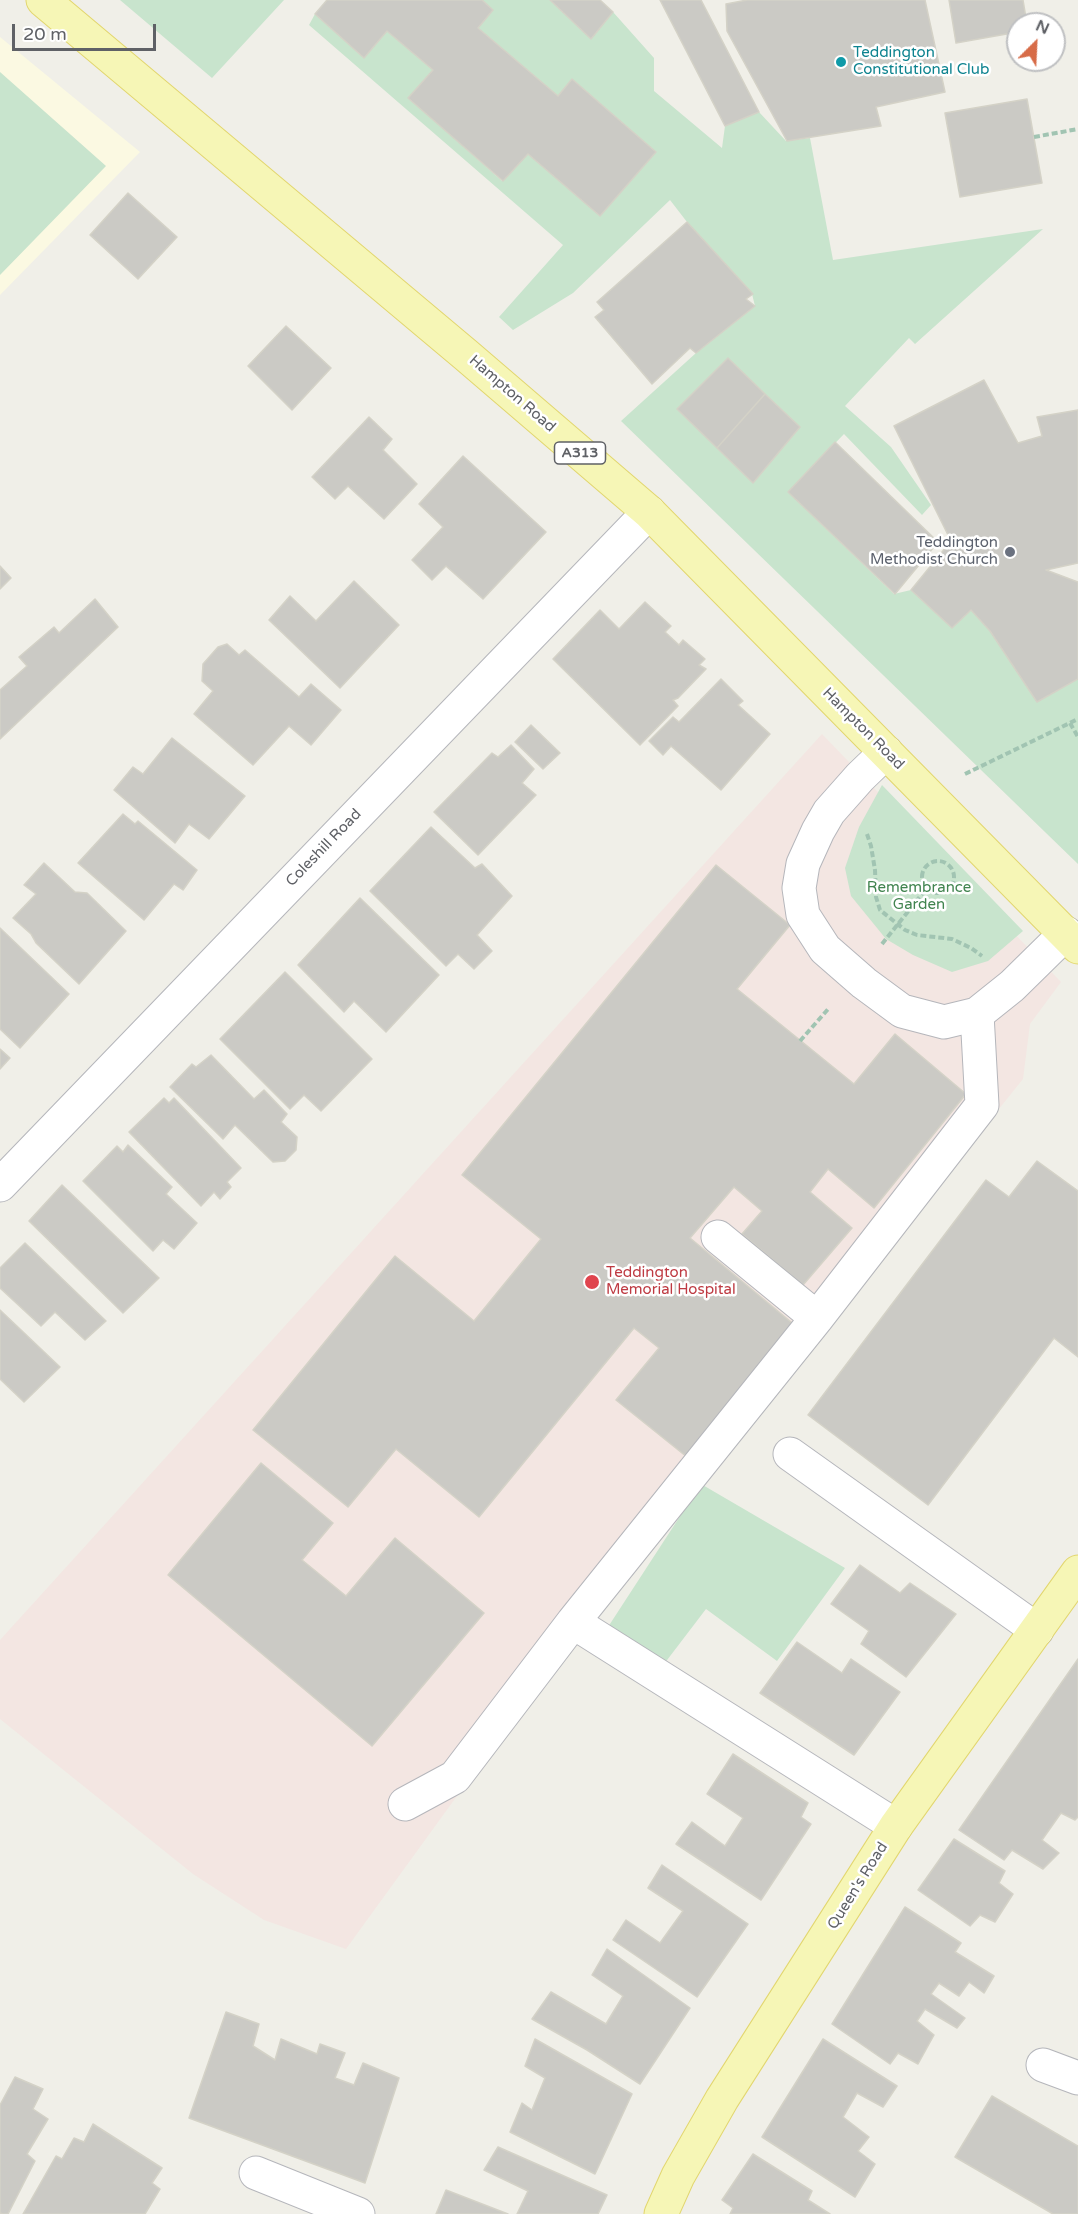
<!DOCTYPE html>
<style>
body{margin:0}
#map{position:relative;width:1078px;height:2214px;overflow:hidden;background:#f0efe8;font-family:"Varela Round",sans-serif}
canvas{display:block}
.north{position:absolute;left:1006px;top:12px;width:60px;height:60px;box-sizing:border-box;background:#fff;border:2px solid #bfc0c2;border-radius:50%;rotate:24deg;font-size:16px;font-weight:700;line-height:24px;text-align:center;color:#5f6166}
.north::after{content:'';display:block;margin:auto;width:21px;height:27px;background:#d76b47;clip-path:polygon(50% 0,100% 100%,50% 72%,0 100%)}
.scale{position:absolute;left:12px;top:24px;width:144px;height:27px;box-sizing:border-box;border:3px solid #5f6166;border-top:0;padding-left:8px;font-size:18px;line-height:21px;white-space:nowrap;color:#5f6166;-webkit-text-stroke:4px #fff;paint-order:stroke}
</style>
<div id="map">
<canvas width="1078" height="2214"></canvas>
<div class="north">N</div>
<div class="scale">20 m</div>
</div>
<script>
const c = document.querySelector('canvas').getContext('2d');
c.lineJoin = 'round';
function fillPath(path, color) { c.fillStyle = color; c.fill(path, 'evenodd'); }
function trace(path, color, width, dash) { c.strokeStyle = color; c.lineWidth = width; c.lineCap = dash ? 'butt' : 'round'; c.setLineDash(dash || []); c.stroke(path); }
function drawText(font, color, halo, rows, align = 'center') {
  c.font = font + ' "Varela Round",sans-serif'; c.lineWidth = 5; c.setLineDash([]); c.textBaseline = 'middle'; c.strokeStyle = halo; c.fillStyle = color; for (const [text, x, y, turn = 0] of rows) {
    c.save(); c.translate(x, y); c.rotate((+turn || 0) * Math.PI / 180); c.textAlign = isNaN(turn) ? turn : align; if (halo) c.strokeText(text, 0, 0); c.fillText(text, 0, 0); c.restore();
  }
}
fillPath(new Path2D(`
 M0 37 140 152 0 295Z`), '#fbf9e2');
fillPath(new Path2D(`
 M822 734 1061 982 1030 1024 1023 1079 552 1665 346 1949 264 1920 193 1874 0 1719V1640Z`), '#f3e6e2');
fillPath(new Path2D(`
 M120 0H284L212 78Z
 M482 0H550L591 39 613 12 654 58V91L722 148 725 126 759 112 786 141 810 138 833 260 1043 229 915 344 909 338 845 406 891 447 931 505 922 515 844 434 788 492 894 594 911 590 952 627 971 610 990 631 1037 702 1078 679V864L621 421 696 353 755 306 752 294 687 222 670 200 573 293 513 330 499 317 563 245 309 25 315 14 364 58 387 31 433 70 409 98 502 181 528 154 599 215 656 152 572 79 558 96 478 28 493 10Z
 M0 72 106 166 0 275Z
 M882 785 1023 931 988 961 952 972 913 955 886 939 851 896 845 868 859 827Z
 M701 1484 845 1568 777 1661 706 1609 661 1668 608 1627Z`), '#c8e4cd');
const building = new Path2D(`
 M327 0H482L493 10 478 28 558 96 572 79 656 152 600 216 528 154 503 181 408 98 433 70 387 31 364 58 315 14Z
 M550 0H600L613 12 591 39Z
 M660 0H701L759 112 725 126Z
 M747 0H925L945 92 876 107 881 126 787 141 727 31 726 4Z
 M949 0H1023L1027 24H1018V32L956 43Z
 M1027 99 1042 183 960 197 945 113Z
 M128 193 177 237 138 279 90 235Z
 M687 222 753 294 746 299 755 306 696 353 690 348 652 384 595 317 604 310 597 302Z
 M286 326 331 368 292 410 248 366Z
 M728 358 765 394 717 448 677 409Z
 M984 380 1018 443 1042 436 1037 417 1078 410V563L1046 570 1078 582V679L1037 702 990 631 971 610 952 628 911 590 951 541 894 426Z
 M765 394 800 427 753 483 717 448Z
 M369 417 392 439 383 450 417 484 384 519 348 486 335 499 312 477Z
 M835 442 938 542 895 594 788 492Z
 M463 456 546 532 483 599 446 566 432 580 412 560 443 527 419 504Z
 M0 566 11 578 0 589Z
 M354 581 399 625 340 688 269 620 290 596 316 621Z
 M95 599 118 627 0 739V690L27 666 19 657 54 627 59 633Z
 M645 602 671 626 665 632 679 645 683 640 705 659 699 665 706 669 678 698 673 700 678 706 640 745 553 659 600 610 619 629Z
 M227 644 239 655 245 650 299 697 311 684 341 710 311 745 289 726 253 765 194 714 213 691 202 681 203 664 218 647Z
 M721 679 743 701 738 705 770 734 721 790 671 746 663 755 649 741 673 717 679 722Z
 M531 725 560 753 543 769 515 742Z
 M172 738 245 796 209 839 189 824 175 843 114 790 133 767 143 774Z
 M511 745 534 769 522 783 536 795 478 855 434 812 492 753 498 757Z
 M123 814 135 824 138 821 197 870 183 890 174 884 144 920 78 863Z
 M431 827 475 868 482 864 512 896 477 935 492 951 474 969 458 954 446 966 370 891Z
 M44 863 75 892 87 893 126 931 79 984 36 943 31 934 13 918 36 894 24 885Z
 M716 865 790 925 737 989 854 1084 895 1034 966 1094 874 1208 828 1169 810 1192 852 1228 803 1285 742 1234 762 1211 734 1187 690 1238 797 1327 687 1457 616 1400 659 1348 634 1328 479 1517 396 1449 348 1507 253 1430 395 1256 474 1321 541 1239 462 1175Z
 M360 898 439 975 386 1032 354 1001 344 1012 298 965Z
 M0 928 69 994 20 1048 0 1029Z
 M285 972 372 1059 321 1111 304 1095 290 1109 220 1039Z
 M0 1049 10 1058 0 1069Z
 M211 1055 254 1099 264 1090 287 1114 281 1122 297 1137 296 1150 285 1161 273 1162 235 1125 223 1139 170 1087 192 1064 196 1067Z
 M164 1098 169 1103 174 1098 241 1168 227 1182 231 1187 220 1199 214 1192 201 1206 129 1132Z
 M128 1145 172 1187 166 1194 197 1223 174 1249 163 1240 153 1251 83 1181 117 1146 123 1152Z
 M1037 1161 1078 1191V1357L1054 1338 928 1505 808 1415 986 1180 1009 1197Z
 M62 1185 159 1278 123 1313 29 1221Z
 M25 1243 106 1321 85 1340 55 1312 41 1326 0 1288V1268Z
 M0 1310 60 1367 24 1402 0 1379Z
 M261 1463 333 1523 302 1560 346 1596 395 1538 484 1613 372 1746 168 1575Z
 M860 1565 900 1593 910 1583 956 1614 906 1677 861 1644 869 1631 831 1604Z
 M797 1642 842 1673 851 1659 900 1692 854 1755 760 1693Z
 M1078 1659V1817L1075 1820 1061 1813 1042 1840 1059 1853 1043 1869 1012 1850 1004 1860 959 1830Z
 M733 1754 808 1803 801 1817 811 1824 761 1900 676 1844 692 1822 725 1846 743 1818 707 1794Z
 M954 1839 1005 1871 999 1883 1013 1894 995 1922 980 1915 970 1926 918 1890Z
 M662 1865 748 1924 697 1997 613 1940 626 1920 660 1943 683 1911 648 1888Z
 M905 1907 961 1943 955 1952 994 1976 984 1993 969 1982 959 1996 939 1983 931 1994 965 2018 957 2028 925 2009 917 2021 934 2035 918 2064 898 2053 890 2064 832 2024Z
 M607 1949 690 2008 640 2084 587 2050 532 2019 551 1992 606 2024 623 1996 592 1975Z
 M226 2012 259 2024 253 2046 275 2060 281 2039 317 2054 320 2044 345 2053 335 2078 354 2085 363 2063 399 2078 365 2183 189 2118Z
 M535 2039 632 2094 595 2174 510 2132 522 2103 532 2110 545 2078 525 2066Z
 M823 2039 897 2086 883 2107 857 2093 843 2117 869 2137 858 2151 875 2164 855 2197 762 2137Z
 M15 2077 43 2089 33 2109 48 2119 27 2154 35 2161 8 2214H3L0 2213V2105Z
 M992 2096 1078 2146V2214H1053L955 2157Z
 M93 2124 162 2168 152 2183 160 2189 145 2214H23L56 2156 62 2159 74 2138 84 2142Z
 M498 2147 607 2195 598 2214H517L528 2191 484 2170Z
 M753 2154 812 2191 808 2200 830 2214H730L733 2208 722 2200Z
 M446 2190 508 2214H436Z`);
fillPath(building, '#cbcac5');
trace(building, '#d4d2c7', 1.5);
const minor = new Path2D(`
 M886 752 860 777 829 812 818 831 803 864 799 888 803 915 825 949 864 983 902 1011 944 1022 977 1014 1012 986 1066 933
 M0 1185 649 512
 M718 1237 817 1318
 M790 1454 1037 1630
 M573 1622 817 1318 982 1105 977 1014
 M405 1804 455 1777 573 1622 896 1826
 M1043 2065 1078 2078
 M256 2173 358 2214`);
const major = new Path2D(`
 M43 0 466 355 649 512 1078 947
 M661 2214 678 2176 722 2099 896 1826 1078 1572`);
trace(minor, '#b5b6bb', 35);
trace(major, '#e2d66e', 35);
trace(new Path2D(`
 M1034 137 1078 129
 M1070 723 1078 737
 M965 774 1078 719
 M867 834 871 846 875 870 876 897 880 910 905 930 917 935 952 939 971 948 982 956
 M922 877a16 16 0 1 1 32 0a16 16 0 1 1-32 0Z
 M882 944 926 889
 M800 1041 829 1008`), '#a1c4b2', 4, [6, 3]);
trace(minor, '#fff', 33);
trace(major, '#f6f6b6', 33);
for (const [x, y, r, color] of [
 [841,62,6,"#0f9aa8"],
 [1010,552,6,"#6b7280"],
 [592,1282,8,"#e0444e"]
]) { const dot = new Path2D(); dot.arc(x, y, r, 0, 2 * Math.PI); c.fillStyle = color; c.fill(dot); trace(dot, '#fff', 2); }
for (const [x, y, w] of [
 [580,453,51]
]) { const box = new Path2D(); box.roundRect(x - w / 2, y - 11, w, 22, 4.5); c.fillStyle = '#fff'; c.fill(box); trace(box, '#5f6166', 1.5); }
drawText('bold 14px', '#5f6166', null, [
 ["A313",580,453]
]);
drawText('15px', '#0d838f', '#fff', [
 ["Teddington",853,53],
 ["Constitutional Club",853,70]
], 'left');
drawText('15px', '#5f6166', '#fff', [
 ["Hampton Road",512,394,41],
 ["Hampton Road",863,729,45],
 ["Coleshill Road",324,848,-46],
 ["Queen's Road",858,1886,-58]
]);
drawText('15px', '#5b616d', '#fff', [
 ["Teddington",998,543],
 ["Methodist Church",998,560]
], 'right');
drawText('15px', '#41844f', '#fff', [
 ["Remembrance",919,888],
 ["Garden",919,905]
]);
drawText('15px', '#be3a42', '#fff', [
 ["Teddington",606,1273],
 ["Memorial Hospital",606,1290]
], 'left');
</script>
